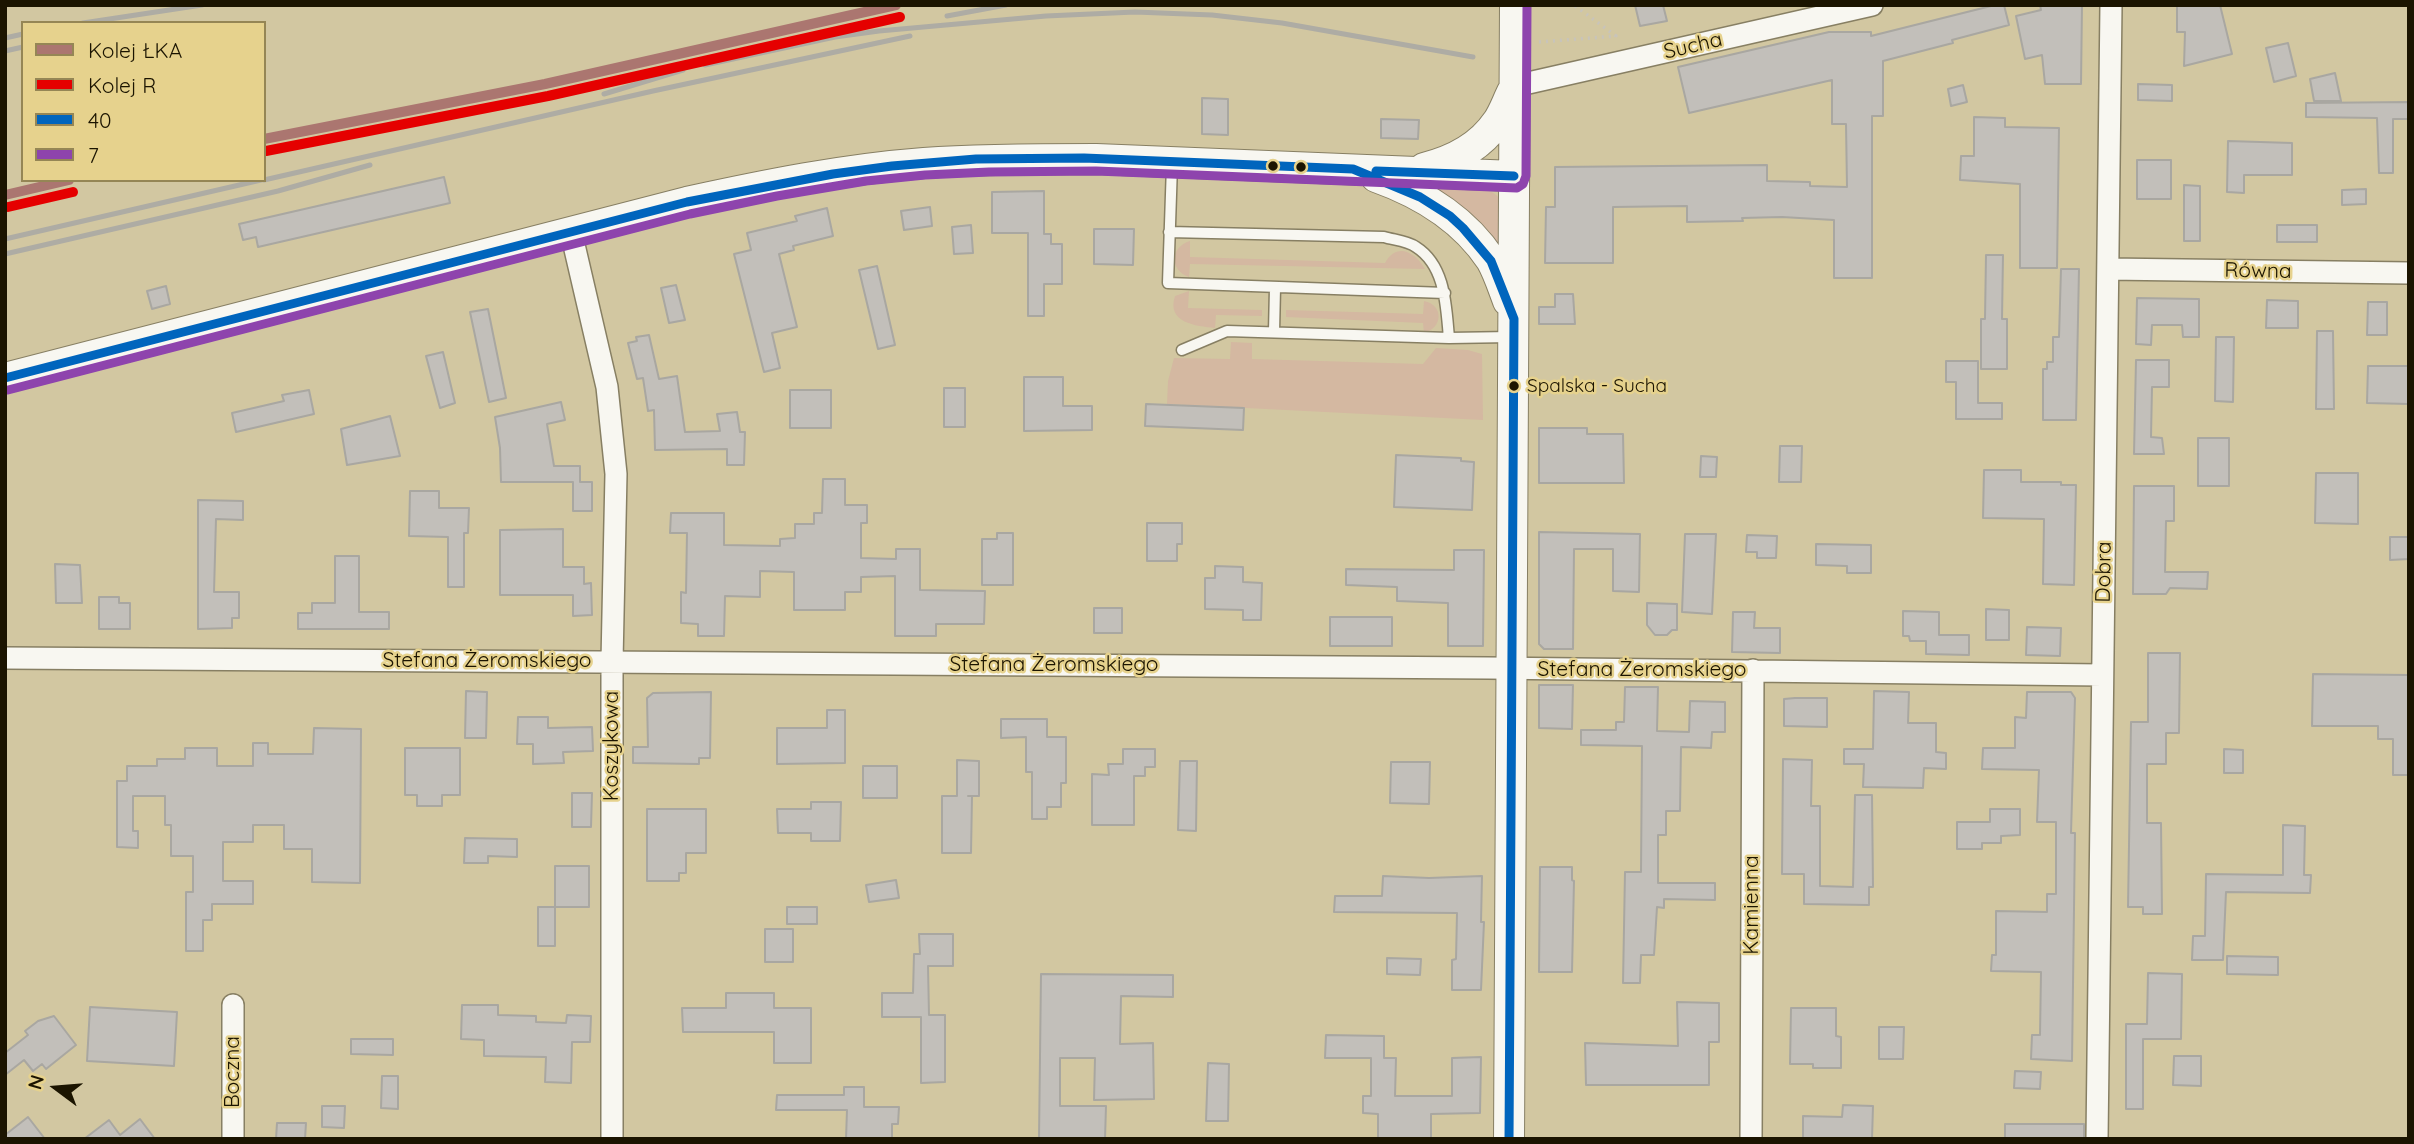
<!DOCTYPE html>
<meta charset="utf-8">
<style>
body{margin:0}
#map{position:relative;width:2414px;height:1144px;overflow:hidden;background:#d2c7a1;font-family:Quicksand,sans-serif}
canvas{display:block}
.frame{position:absolute;inset:0;border:7px solid #1b1400;pointer-events:none}
.legend{position:absolute;left:21px;top:21px;width:245px;height:161px;box-sizing:border-box;background:#e6d28d;border:2px solid #958655;margin:0;padding:9px 12px;list-style:none;font-size:21px;color:#1b1400}
.legend li{display:flex;align-items:center;gap:14px;height:35px}
.legend b{width:35px;border:2px solid #958655}
.north{position:absolute;left:21px;top:1053px;width:70px;height:70px;-webkit-text-stroke:5px #e6d28d;paint-order:stroke;rotate:286deg;font-size:19px;font-weight:700;line-height:28px;text-align:center;color:#1b1400}
.north::after{content:'';display:block;margin:auto;width:24px;height:32px;background:#1b1400;clip-path:polygon(50% 0,100% 100%,50% 72%,0 100%)}
</style>
<div id="map">
<canvas width="2414" height="1144"></canvas>
<div class="frame"></div>
<ul class="legend">
<li><b style="height:9px;background:#ab7670"></b>Kolej ŁKA</li>
<li><b style="height:9px;background:#e50000"></b>Kolej R</li>
<li><b style="height:9px;background:#0065bd"></b>40</li>
<li><b style="height:9px;background:#8e44ad"></b>7</li>
</ul>
<div class="north">N</div>
</div>
<script>
const c = document.querySelector('canvas').getContext('2d');
c.lineJoin = 'round';
function fillPath(path, color) { c.fillStyle = color; c.fill(path, 'evenodd'); }
function trace(path, color, width, dash) { c.strokeStyle = color; c.lineWidth = width; c.lineCap = dash ? 'butt' : 'round'; c.setLineDash(dash || []); c.stroke(path); }
function drawText(font, color, halo, rows, align = 'center') {
  c.font = font + ' Quicksand,sans-serif'; c.lineWidth = 5; c.setLineDash([]); c.textBaseline = 'middle'; c.strokeStyle = halo; c.fillStyle = color; for (const [text, x, y, turn = 0] of rows) {
    c.save(); c.translate(x, y); c.rotate((+turn || 0) * Math.PI / 180); c.textAlign = isNaN(turn) ? turn : align; if (halo) c.strokeText(text, 0, 0); c.fillText(text, 0, 0); c.restore();
  }
}
fillPath(new Path2D(`
 M1441 187C1458 188 1492 183 1501 201L1500 248 1436 189Z
 M1190 241V257L1385 263C1397 241 1416 253 1425 269L1190 264 1189 277C1169 270 1170 247 1190 241Z
 M1189 291 1188 308 1262 310V316L1216 315 1215 328C1196 326 1166 323 1175 296Z
 M1424 301C1444 305 1443 328 1424 333L1423 323 1286 317V310L1423 314Z
 M1231 342 1252 343V359L1423 364 1436 348 1468 350 1482 354 1483 420 1167 404 1168 381 1174 358 1230 359Z`), '#d4b8a1');
const building = new Path2D(`
 M1635 5H1663L1667 21 1640 26Z
 M1995 5H2004L2009 25 1952 40 1953 43 1883 61V116H1872V278H1834V220L1782 217 1742 218 1743 221 1687 222V206L1613 207V263H1545L1546 207H1555V167L1767 165V181L1810 182V186L1847 187 1846 124H1832V80L1689 113 1678 67 1829 32H1871V36Z
 M2040 5H2082L2081 84H2045L2042 55 2025 59 2016 16 2041 10Z
 M2177 5H2220L2232 54 2184 66 2185 32H2177Z
 M2288 43 2296 76 2274 82 2266 48Z
 M2335 73 2341 101H2314L2310 79Z
 M2138 84 2172 85V101L2138 100Z
 M1963 85 1967 102 1951 106 1948 89Z
 M1202 98 1228 99V135L1202 134Z
 M2409 102V119H2393V173H2379L2377 118 2306 117V103Z
 M1974 117 2005 118V127L2059 128 2057 268H2020V184L1960 180 1961 156H1974Z
 M1381 119 1419 120 1418 139 1381 138Z
 M2228 141 2292 143V175H2244V193L2227 192Z
 M2137 160H2171V199H2137Z
 M444 177 450 203 258 247 256 237 243 240 239 224Z
 M2184 185 2200 186V241H2184Z
 M2366 189V204L2342 205V190Z
 M1044 191V234H1051V244H1062V284H1044V316H1028V233H992V192Z
 M930 207 932 226 904 230 901 211Z
 M827 208 833 236 793 246 794 250 779 254 797 327 772 333 780 368 764 372 734 254 751 250 747 233 797 221 795 216Z
 M971 225 973 253 954 254 952 227Z
 M2277 225H2317V242H2277Z
 M1094 229H1134L1133 265 1094 264Z
 M1986 255H2003L2002 319H2007V369H1981V319H1985Z
 M877 266 895 345 878 349 859 270Z
 M2061 269H2079L2076 420H2043V369H2047V362H2053V337H2059Z
 M676 285 685 320 669 323 661 288Z
 M166 286 170 304 152 309 147 291Z
 M1555 294H1573L1575 324H1539V307H1555Z
 M2137 298 2199 299V337H2183L2182 325H2152L2151 345 2136 344Z
 M2267 300 2298 301V328H2266Z
 M2368 302H2387V335H2367Z
 M488 309 506 398 489 402 470 312Z
 M2317 331H2333L2334 409H2316Z
 M649 335 659 379 677 376 685 432 720 431 717 414 737 412 740 432H745L744 465H727V449L655 450 654 410 648 411 643 378 637 379 628 343 637 341 636 337Z
 M2216 337H2234L2233 402 2215 401Z
 M443 352 455 403 440 408 426 356Z
 M2136 360H2169V387H2152L2151 437 2162 438 2164 454H2134Z
 M1946 361H1978V403H2002V419H1956V382H1946Z
 M2368 366H2409V404L2367 403Z
 M1024 377H1063V406H1092V430L1024 431Z
 M944 388H965V427H944Z
 M309 390 314 414 236 432 232 413 284 401 282 395Z
 M790 390H831V428H790Z
 M561 402 565 420 547 424 554 466H580V482H592V511H573V482H501L500 448 495 417Z
 M1146 404 1244 408 1243 430 1145 426Z
 M390 416 400 456 347 465 341 429Z
 M1539 428H1587V434H1623L1624 483H1539Z
 M2198 438H2229V486H2198Z
 M1780 446H1802L1801 482H1779Z
 M1396 455 1461 458V461L1474 462 1472 510 1394 507Z
 M1701 456 1717 457 1716 477H1700Z
 M1984 470H2021V482H2061V485H2076L2074 585 2043 584 2044 519 1983 518Z
 M2316 473H2358V524L2315 523Z
 M823 479H845V505H867V523H861V558L896 559V549H920V590L985 591 984 624H936V636H895V576L861 577V592H845V610H794V572L760 571V597L725 596 724 636H698V624L681 623V592L686 593 687 533H670L671 513H724V545L780 546V539L795 538V524H814V513H822Z
 M2134 486H2174V521H2166L2165 572H2208L2207 589 2170 588 2166 594H2133Z
 M410 491H439V508H469L468 533H464V587H448V537L409 536Z
 M198 500 243 501V520L216 519 214 592H239V618H232V628L198 629Z
 M1147 523H1182V544H1177V561H1147Z
 M563 529V567H584V584L591 583 592 615 573 616V595H500V530Z
 M1539 532 1640 534 1639 592 1613 591V549H1574L1573 649H1544L1539 644Z
 M997 533H1013V585H982V539H997Z
 M1685 534H1716L1712 614 1682 612Z
 M1747 535 1777 536 1776 558H1757V552H1746Z
 M2390 537H2409V559L2390 560Z
 M1816 544 1871 545V573H1847V566L1816 565Z
 M1454 550H1484L1483 646H1448V603L1397 601V587L1346 585V569L1454 570Z
 M335 556H359V612H389V629H298V613H312V603H335Z
 M55 564 80 565 82 603H56Z
 M1215 566 1243 567V582L1262 583 1261 620H1243V610L1205 609V578H1215Z
 M99 597H119V603H130V629H99Z
 M1647 603 1677 604V630H1672L1667 635H1655L1647 625Z
 M1094 608H1122V633H1094Z
 M1986 609 2009 610V640H1986Z
 M1903 611 1939 612V635H1969V655L1926 654V641H1910L1909 636H1903Z
 M1733 612H1755L1754 628H1780V653L1732 652Z
 M1330 617H1392V646H1330Z
 M2027 627 2061 628 2060 656 2026 655Z
 M2148 653H2180L2179 733H2166V764H2147V823H2161L2162 914H2143V907H2128L2131 722H2148Z
 M2313 674 2409 675V775H2393V739H2378V726H2312Z
 M1539 685H1573L1572 729 1539 728Z
 M1625 687H1658L1657 731 1689 732 1690 701 1725 702V732H1712L1711 748 1681 747 1680 811H1666V835H1658V883H1715V900L1664 899V908L1657 907 1654 955H1641L1640 983H1623L1625 872H1641L1642 746 1581 745V730H1616V722H1624Z
 M466 691 487 692 486 738H465Z
 M1874 691 1909 692 1908 723H1936V752L1946 753V769L1924 768 1923 788 1863 787 1864 764H1844V749H1873Z
 M711 692 710 758H699V764L633 763V747H648L647 698 653 693Z
 M2027 692H2071L2075 698 2071 833H2075L2072 1061 2031 1059 2032 1035H2040L2041 972 1991 971 1992 955H1996V911L2047 912V894H2056V822H2037L2039 770 1982 769 1983 748H2015V717L2026 718Z
 M1795 698H1827V727L1784 726V699Z
 M827 710H845V763L777 764V728H827Z
 M518 717H548V728L592 727 593 751 563 752 564 763 533 764V744H517Z
 M1001 719H1047V737H1066V783H1061V807H1047V819H1032V772H1026V737L1001 738Z
 M314 728 361 729 360 883 312 882V849H284V825H253V842H223V881H253V904H212V920H203V951H186V892H193V856H171V825H165V796H133V831H138V848L117 847V781H127V766H157V759H185V748H217V766H253V743H268V754H313Z
 M405 748H460V795H442V806H417V795H405Z
 M1123 749H1155V767H1145V776H1134V825H1092V774L1109 775 1108 764H1123Z
 M2224 749 2243 750V773H2224Z
 M1783 759 1812 760 1811 806H1820V886L1853 887 1855 795H1872L1873 887H1869V905L1804 904V874H1782Z
 M957 760 979 761V796H968H972L971 853H942V796H957Z
 M1180 761H1197L1196 831 1178 830Z
 M1391 762H1430L1429 804 1390 803Z
 M863 766H897V798H863Z
 M572 793H592L591 827H572Z
 M811 802H841L840 841H811V833H778L777 809H811Z
 M647 809H706V853H686V873H679V881H647Z
 M1990 809H2020V835L2001 836V843H1982V849H1957V822H1990Z
 M2283 825 2305 826 2304 875H2311L2310 893 2226 892 2223 960H2192L2193 936H2205L2206 874 2283 875Z
 M465 838 517 839V857L488 856V863H464Z
 M555 866H589V907H555V946H538V907H555Z
 M1540 867H1572V880L1574 881 1572 972H1539Z
 M1383 876 1429 878 1482 876 1481 922H1484L1481 990H1452V960L1456 959 1457 913 1334 912 1335 896H1382Z
 M896 880 899 898 869 902 866 885Z
 M787 907H817V924H787Z
 M765 929H793V962H765Z
 M919 934H953V966H928L929 1015H945V1082L921 1083V1017H882V993H913L914 954H920Z
 M2227 956 2278 957V975L2227 974Z
 M1387 958 1421 959 1420 975 1387 974Z
 M2148 973 2182 974 2181 1039H2143V1109H2126V1024H2147Z
 M1041 974 1173 975V997L1121 996 1120 1044 1153 1043 1154 1099 1094 1100 1095 1058H1060V1106H1106L1105 1139H1039Z
 M726 993H774V1008H811V1063H774V1032H683L682 1008H726Z
 M1677 1002 1719 1003V1042H1709V1085H1586L1585 1043 1678 1046Z
 M462 1005H498V1015L536 1016V1022L566 1023 567 1015 591 1016 590 1042H572L571 1083 545 1082 546 1057 484 1056V1040L461 1039Z
 M90 1007 177 1012 174 1066 87 1061Z
 M1791 1008H1836V1036L1841 1037V1068H1813V1064H1790Z
 M54 1016 76 1045 46 1069 42 1064 33 1071 24 1060 5 1075V1053L28 1035 25 1031 38 1021Z
 M1879 1027H1904L1903 1059H1879Z
 M1326 1035 1384 1036V1058H1396L1395 1096H1452V1058L1481 1057 1480 1113 1431 1114V1139H1378V1114L1363 1113V1096H1371V1058H1325Z
 M351 1039H393V1055L351 1054Z
 M2174 1056H2201V1086L2173 1085Z
 M1208 1063 1229 1064 1228 1121H1206Z
 M2015 1071 2041 1072 2040 1089 2014 1088Z
 M382 1076H398V1109L381 1108Z
 M844 1087H864V1107H899L898 1124H892V1139H846L847 1110H776L777 1095H844Z
 M1843 1105 1873 1106 1872 1139H1803V1116L1842 1117Z
 M322 1106H345L344 1128 322 1127Z
 M28 1117 45 1139H5V1135Z
 M140 1119 155 1139H84L109 1120 120 1135Z
 M277 1123H306L305 1139H276Z
 M2005 1124H2084V1139H2005Z`);
fillPath(building, '#c2bfba');
trace(building, '#a9a7a1', 2);
const lane = new Path2D(`
 M1172 165 1168 283 1445 293
 M1169 232 1384 237C1394 240 1408 241 1416 247 1446 266 1446 307 1449 338
 M1274 332 1275 288
 M1182 350 1227 331 1449 338 1511 337`);
const street = new Path2D(`
 M1515 86 1872 5
 M571 232 607 387 616 474 612 661V1139
 M2108 269 2409 273
 M5 658 1488 668 2102 675
 M233 1139V1005
 M1751 1139 1753 670
 M2097 1139 2111 5`);
const secondary = new Path2D(`
 M1424 168C1452 161 1480 147 1497 122 1503 114 1507 102 1512 92
 M1376 177C1421 193 1464 219 1491 260 1498 272 1503 288 1508 301
 M5 378 687 202C765 185 844 169 924 163 981 159 1039 159 1096 159L1514 176
 M1509 1139 1515 5`);
trace(lane, '#877f63', 13);
trace(street, '#877f63', 24);
trace(secondary, '#877f63', 32);
trace(new Path2D(`
 M1539 42 1616 36 1574 5`), '#c8c4ba', 3.5, [2, 5]);
trace(lane, '#f8f7f1', 10);
trace(street, '#f8f7f1', 21);
trace(secondary, '#f8f7f1', 30);
trace(new Path2D(`
 M947 16 1006 5
 M83 23 202 5
 M5 38 23 34
 M5 51 23 47
 M705 65 835 37 879 31 1046 16 1135 12 1212 15 1282 23 1473 57
 M604 94 683 70
 M264 180 653 91 910 36
 M5 239 261 180
 M5 254 278 191 370 165`), '#aeaca4', 5);
trace(new Path2D(`
 M1376 171 1514 176
 M5 378 687 202 833 174 892 166 976 159 1084 158 1353 169 1420 197 1450 216 1463 228 1491 261 1514 319 1509 1139`), '#0065bd', 9);
trace(new Path2D(`
 M8 390 690 214 777 196 866 181 925 175 989 172 1096 171 1517 188 1523 184 1526 176 1527 5`), '#8e44ad', 9);
trace(new Path2D(`
 M264 139 545 84 896 5
 M5 195 69 180`), '#ab7670', 10);
trace(new Path2D(`
 M266 151 548 96 900 17
 M8 207 73 192`), '#e50000', 10);
for (const [x, y, r, color] of [
 [1273,166,6,"#1b1400"],
 [1301,167,6,"#1b1400"],
 [1514,386,6,"#1b1400"]
]) { const dot = new Path2D(); dot.arc(x, y, r, 0, 2 * Math.PI); c.fillStyle = color; c.fill(dot); trace(dot, '#e6d28d', 2.5); }
drawText('19px', '#1b1400', '#e6d28d', [
 ["Spalska - Sucha",1527,386]
], 'left');
drawText('21px', '#1b1400', '#e6d28d', [
 ["Sucha",1693,46,-13],
 ["Równa",2258,271,1],
 ["Dobra",2104,572,-89],
 ["Stefana Żeromskiego",487,661],
 ["Stefana Żeromskiego",1054,665],
 ["Stefana Żeromskiego",1642,670],
 ["Koszykowa",612,746,-90],
 ["Kamienna",1752,905,-90],
 ["Boczna",233,1072,-90]
]);
</script>
